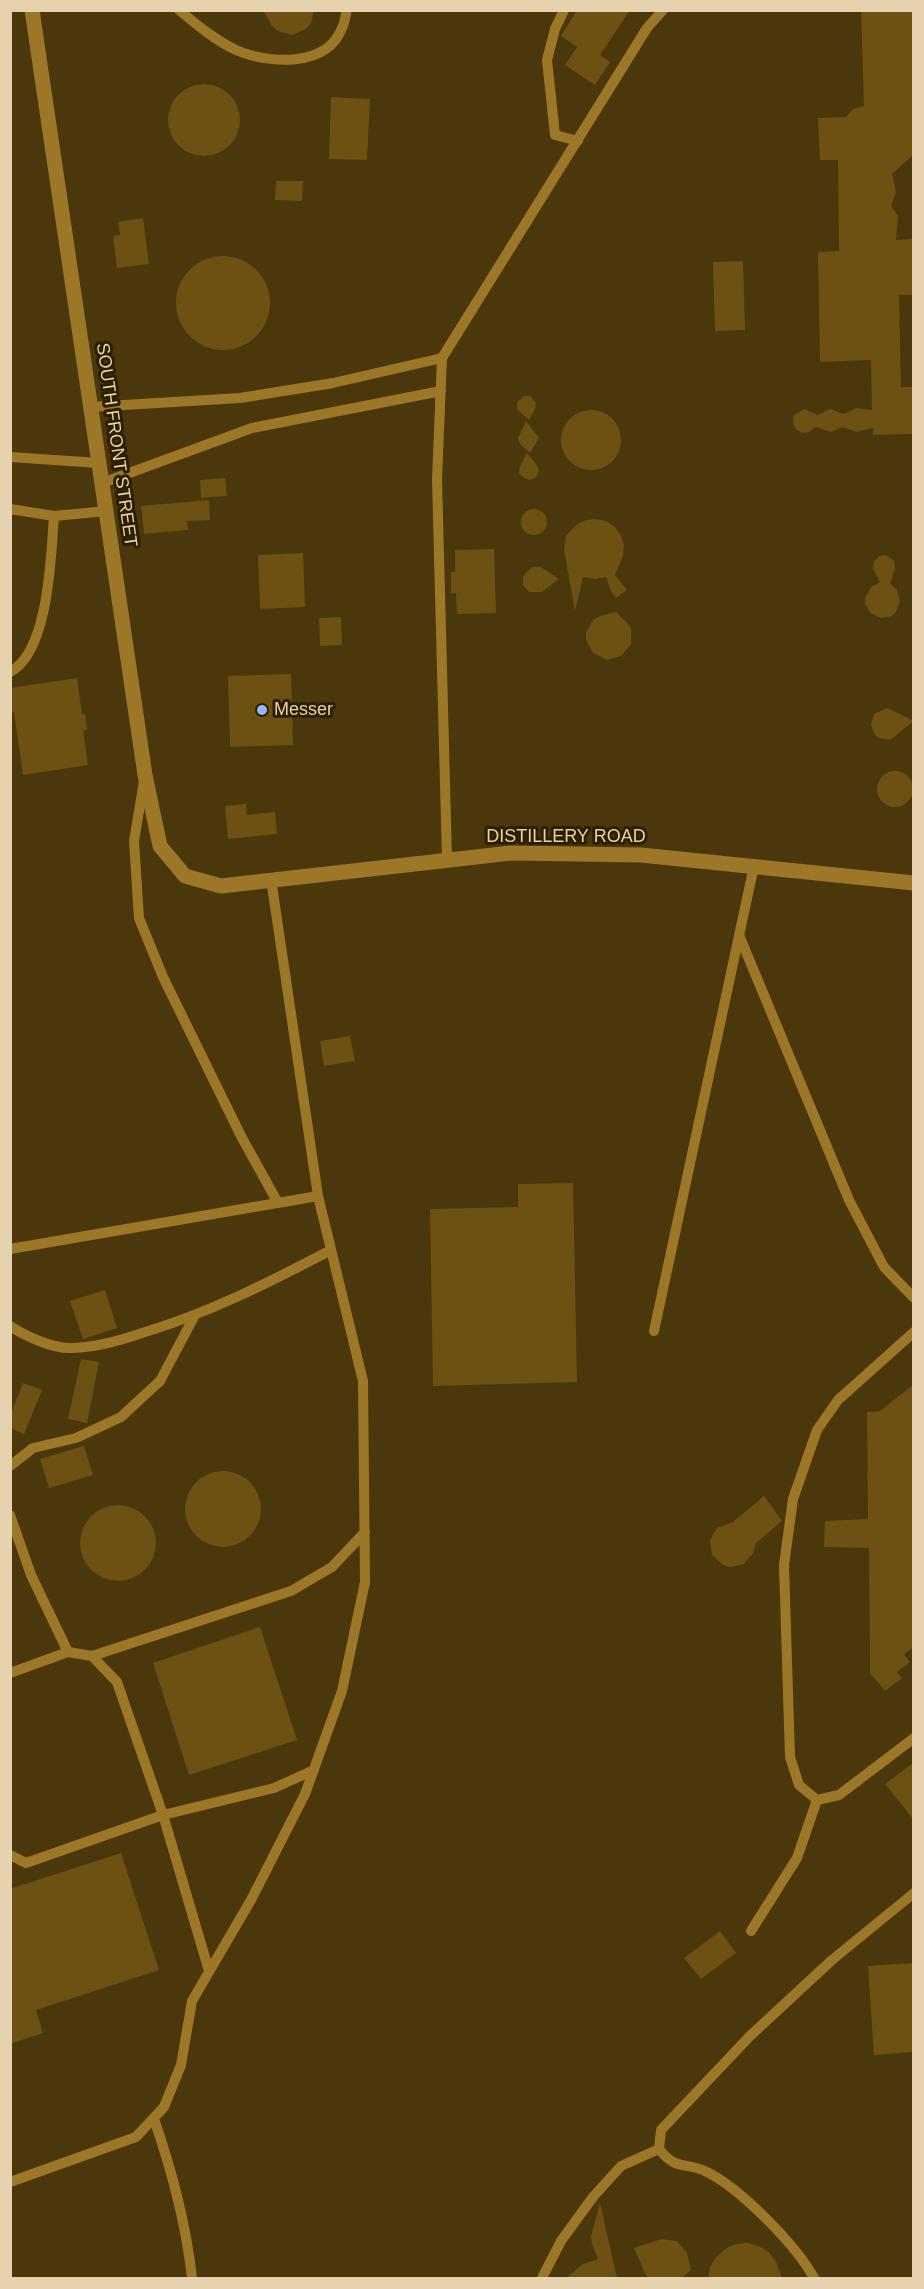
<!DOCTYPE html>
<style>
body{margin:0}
#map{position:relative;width:924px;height:2289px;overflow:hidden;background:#4a370c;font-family:Arial,sans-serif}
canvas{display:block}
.frame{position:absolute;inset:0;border:12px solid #e6d2ae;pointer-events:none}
</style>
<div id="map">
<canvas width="924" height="2289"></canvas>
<div class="frame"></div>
</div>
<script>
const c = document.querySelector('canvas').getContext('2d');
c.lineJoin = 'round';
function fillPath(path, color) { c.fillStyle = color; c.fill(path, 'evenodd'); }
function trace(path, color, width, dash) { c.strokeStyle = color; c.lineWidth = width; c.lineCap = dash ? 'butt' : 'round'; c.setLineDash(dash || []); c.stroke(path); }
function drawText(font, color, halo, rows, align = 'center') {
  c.font = font + ' Arial,sans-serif'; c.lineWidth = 6; c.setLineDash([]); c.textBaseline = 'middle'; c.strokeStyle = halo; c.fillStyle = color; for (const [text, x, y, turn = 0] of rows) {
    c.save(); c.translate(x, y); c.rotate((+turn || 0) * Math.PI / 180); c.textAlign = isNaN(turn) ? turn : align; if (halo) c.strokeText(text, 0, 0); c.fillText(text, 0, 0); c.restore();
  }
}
fillPath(new Path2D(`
 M263 10H314L311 23 306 29 292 35 278 31 272 26Z
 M577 10H630L600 55 610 62 595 85 565 65 577 47 561 36Z
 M861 10H914V154L892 174 896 192 891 206 898 216 896 240 914 239V295H899L901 387H914V434L873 435V428L857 432 842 427 831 432 816 427 809 432 802 433 796 429 793 423 794 415 804 409 818 415 830 409 844 414 856 408 872 410 871 360 820 362 818 252 839 251 838 160H820L818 118 846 117 853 109 864 106Z
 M168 120a36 36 0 1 1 72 0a36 36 0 1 1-72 0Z
 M331 97 370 99 367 160 329 159Z
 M276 181H303L302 201 275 200Z
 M143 218 149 264 117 268 113 236 120 235 118 222Z
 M176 303a47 47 0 1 1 94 0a47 47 0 1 1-94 0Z
 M743 261 745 330 715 331 713 262Z
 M524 396H530L536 403 535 409 529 420 517 409V402Z
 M561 440a30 30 0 1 1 60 0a30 30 0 1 1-60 0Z
 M526 421 539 438 530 453 520 444 518 438Z
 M527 453 537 465 539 471 536 477 530 480 524 478 519 473 520 466Z
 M225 478 227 496 201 498 200 480Z
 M209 500 210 520 187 521 188 530 144 534 141 506Z
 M521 522a13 13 0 1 1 26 0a13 13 0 1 1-26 0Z
 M596 519 606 521 615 527 621 536 624 545 623 556 615 575 627 590 616 598 611 591 606 577 595 579 583 577 575 611 564 550 566 536 576 525 586 520Z
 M494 549 496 613 457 614 456 593H451V572H455V550Z
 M303 553 305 607 260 609 258 555Z
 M886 555 894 561 895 569 890 583 897 590 900 601 896 612 892 616 881 618 870 613 865 603V598L871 587 880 582 873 569 874 562 879 556Z
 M532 567H541L559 579 542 592H529L523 585V576Z
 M616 612 627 623 631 629V644L621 656 607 660 593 653 586 640V633L593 620 600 616Z
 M341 617 342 645 320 646 319 618Z
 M291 674 293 745 230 747 228 676Z
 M77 678 82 714H85L87 730H83L88 765 23 775 14 712H10V688Z
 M887 708 914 721 890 740 879 738 875 735 871 725 874 714Z
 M877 789a18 18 0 1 1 36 0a18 18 0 1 1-36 0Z
 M246 804 247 815 275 812 277 834 228 839 225 806Z
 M350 1036 355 1061 324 1066 320 1041Z
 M573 1183 577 1382 433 1386 430 1209 518 1207V1184Z
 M105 1290 117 1328 83 1339 70 1301Z
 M81 1359 99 1362 87 1423 68 1419Z
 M23 1383 42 1390 24 1434 10 1428V1416Z
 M914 1384V1647L904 1654 910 1662 897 1672 902 1678 885 1691 870 1673 869 1548 824 1547 825 1521 868 1519 867 1412 880 1411Z
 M84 1446 93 1475 49 1488 40 1459Z
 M185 1509a38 38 0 1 1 76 0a38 38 0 1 1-76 0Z
 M764 1496 782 1521 756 1543 753 1553 744 1564 730 1567 723 1565 712 1555 710 1541 713 1534 717 1528 733 1522Z
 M80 1543a38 38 0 1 1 76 0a38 38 0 1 1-76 0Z
 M260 1627 297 1740 189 1775 153 1663Z
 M914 1762V1820L885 1784Z
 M121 1853 159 1970 36 2010 43 2033 10 2044V1889Z
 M720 1931 736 1953 701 1979 684 1958Z
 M912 1963 914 2052 874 2055 868 1966Z
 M600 2203 617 2278H566L583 2264 598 2259 592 2244 591 2236Z
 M661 2239 677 2241 687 2253 691 2270 682 2278H649L646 2275 634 2248Z
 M747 2243 759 2246 769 2252 776 2262 782 2278H708L710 2267 716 2257 725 2249 736 2244Z`), '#6d5113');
trace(new Path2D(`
 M179 10C197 25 215 40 236 50 268 64 327 68 342 28 345 23 345 16 347 10
 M564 10 555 29 547 60 555 135 578 141
 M91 407 240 398 333 383 442 358
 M10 457 99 463
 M102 483 252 428 441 391
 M10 509 54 516 107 511
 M10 672C49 652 51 555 54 516
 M144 781 134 841 139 918 163 977 241 1136 278 1203
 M447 860 437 479 442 358 647 28 663 10
 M739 935 849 1200 884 1267 914 1298
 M10 1249 318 1196
 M10 1326C25 1336 51 1348 70 1348 95 1348 119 1341 142 1333 209 1313 270 1282 331 1250
 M654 1331 754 866
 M914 1332 838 1400 817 1430 793 1499 784 1565 790 1757 799 1785 817 1800 839 1795 914 1738
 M10 1466 33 1448 76 1438 121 1417 160 1381 195 1315
 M10 1515 31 1575 68 1652 92 1656 117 1682 163 1815 274 1788 314 1770
 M92 1656 291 1591 332 1567 365 1532
 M10 1673 68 1652
 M10 1855 26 1863 163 1815 209 1971
 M751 1931 797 1858 817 1800
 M154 2119C172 2171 186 2224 192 2278
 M10 2182 136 2137 164 2107 181 2065 192 2001 251 1900 305 1794 342 1691 365 1582 363 1381 318 1196 271 879
 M542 2278 561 2241 593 2197 621 2166 659 2149
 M814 2278C796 2245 741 2189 707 2172 685 2161 677 2172 659 2149L661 2130 750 2036 832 1960 914 1893`), '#9d7728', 10);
trace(new Path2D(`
 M32 10 145 775 160 846 185 876 221 886 511 853 641 855 914 883`), '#9d7728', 15);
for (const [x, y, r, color] of [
 [262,710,6,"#92b7fd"]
]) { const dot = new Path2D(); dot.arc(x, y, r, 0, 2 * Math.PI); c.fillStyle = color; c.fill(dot); trace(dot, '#2e1e00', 2); }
drawText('18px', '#e6d2ae', '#2e1e00', [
 ["SOUTH FRONT STREET",116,445,82],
 ["DISTILLERY ROAD",566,837]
]);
drawText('18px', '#e6d2ae', '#2e1e00', [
 ["Messer",274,710]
], 'left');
</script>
